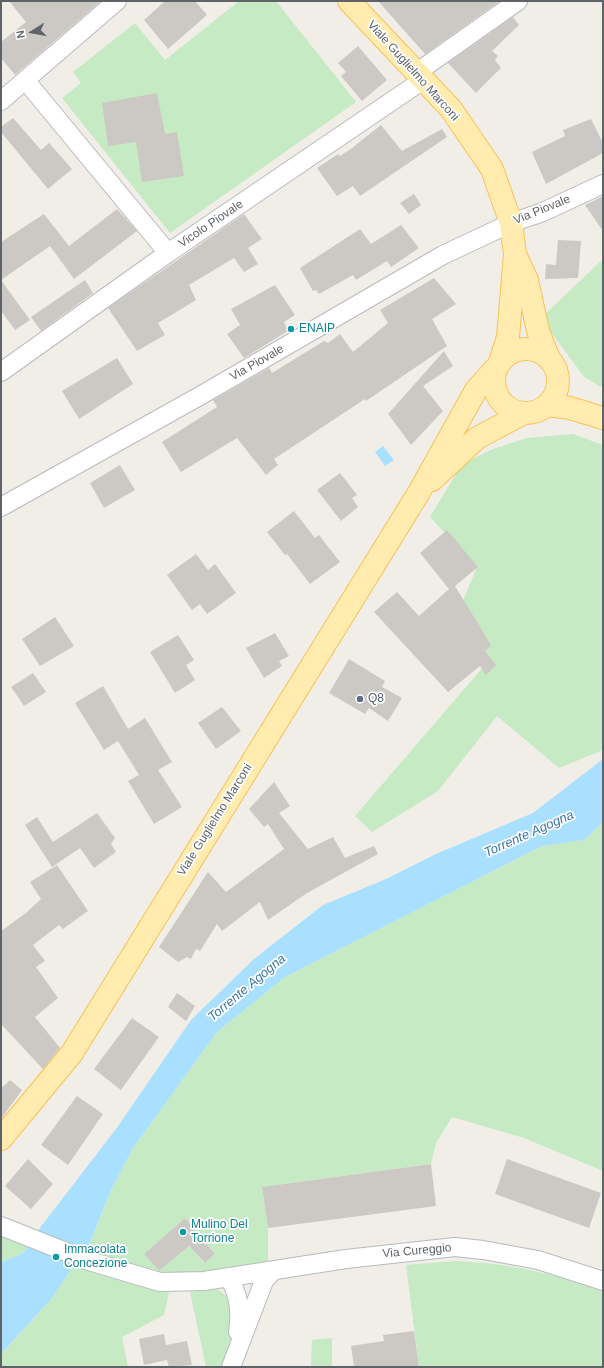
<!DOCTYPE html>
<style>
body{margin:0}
#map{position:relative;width:604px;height:1368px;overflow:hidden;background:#f1eee7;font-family:Helvetica,sans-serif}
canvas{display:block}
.frame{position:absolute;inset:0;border:2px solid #5e6368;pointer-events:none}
.north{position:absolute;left:12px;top:12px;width:40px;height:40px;-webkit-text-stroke:3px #fff;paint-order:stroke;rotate:259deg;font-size:11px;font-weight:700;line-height:16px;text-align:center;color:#5e6368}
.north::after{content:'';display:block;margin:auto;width:14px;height:18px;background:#5e6368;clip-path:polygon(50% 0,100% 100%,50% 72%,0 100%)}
</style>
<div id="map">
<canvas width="604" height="1368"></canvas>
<div class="frame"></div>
<div class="north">N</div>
</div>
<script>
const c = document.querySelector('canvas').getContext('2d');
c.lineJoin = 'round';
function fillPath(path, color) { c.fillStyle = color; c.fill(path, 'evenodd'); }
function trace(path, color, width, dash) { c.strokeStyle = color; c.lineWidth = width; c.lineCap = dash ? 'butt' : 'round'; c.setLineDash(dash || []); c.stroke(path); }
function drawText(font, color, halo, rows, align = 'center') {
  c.font = font + ' Helvetica,sans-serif'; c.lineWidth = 3.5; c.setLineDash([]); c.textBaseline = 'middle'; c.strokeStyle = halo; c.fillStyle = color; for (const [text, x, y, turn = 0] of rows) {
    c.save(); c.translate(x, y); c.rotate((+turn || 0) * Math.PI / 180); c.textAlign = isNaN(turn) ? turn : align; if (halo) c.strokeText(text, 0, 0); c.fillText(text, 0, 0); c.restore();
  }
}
fillPath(new Path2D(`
 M239 1H276L356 102 170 233 62 98 81 83 73 72 135 23 165 60Z
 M603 259V388L584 377 541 318Z
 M573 434 603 445V750L559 768 497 716 438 791 372 832 355 816 490 659 460 608 477 567 430 517 462 464 493 449 527 438Z
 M603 822V1171L524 1138 452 1117 436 1143 431 1164 262 1187 268 1228V1262L170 1278 86 1252 111 1190 133 1148 217 1032 285 977 542 846 584 840ZM185 1218 215 1254 204 1263 189 1246 159 1271 144 1254Z
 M1 1235 30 1242 24 1253 1 1262Z
 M455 1261C509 1263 553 1273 603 1292V1367H419L406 1265Z
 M76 1262 129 1282 169 1292 164 1315 122 1337 128 1367H1V1354L52 1298Z
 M213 1289 219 1290 229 1299 234 1329 222 1367H206L190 1292Z
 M332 1338V1367H311L312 1340Z`), '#c6eac3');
fillPath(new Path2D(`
 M383 446 394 460 385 466 375 452Z
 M603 759V822L584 840 542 846 285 977 217 1032 133 1148 111 1190 86 1252 67 1244V1238L62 1236 55 1241 36 1233 116 1129 191 1020 254 959 323 905 386 879 436 854 533 813Z
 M29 1244 76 1262 52 1298 1 1354V1262L24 1253Z`), '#a9e0ff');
trace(new Path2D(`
 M1 1311 48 1264 85 1201`), '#a9e0ff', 31);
fillPath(new Path2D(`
 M9 1H101L15 75 1 58V42L26 22Z
 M165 1H195L207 15 168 49 144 20Z
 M378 1H500L425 54Z
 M513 17 519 25 492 51 498 56 495 60 501 68 476 93 448 63Z
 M358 46 387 80 362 101 341 76 346 72 338 63Z
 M157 93 165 134 177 132 184 176 142 182 136 142 108 146 102 103Z
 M13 118 41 150 49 143 72 169 48 189 1 132V127Z
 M591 119 603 143V153L546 184 532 152 565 136 563 130Z
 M381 125 402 151 442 129 447 137 360 196 353 186 337 196 317 168 338 154 340 156 352 148Z
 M414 194 421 205 409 214 400 203Z
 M603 196V231L585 205Z
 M117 209 137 231 74 279 50 246 1 280 30 320 15 330 1 311V242L44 214 69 246Z
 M244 214 262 239 248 248 258 264 244 272 234 258 189 285 196 300 158 323 165 335 137 351 108 308Z
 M401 225 419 248 391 267 387 261 356 280 353 275 319 294 316 290 313 291 300 268 360 229 371 244Z
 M558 240 581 241 578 278 545 279 546 264 556 265Z
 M434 278 456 304 432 319 447 346 366 401 365 399 274 459 278 465 266 475 237 438 181 472 162 442 217 407 213 400 269 368 272 373 324 341 328 343 340 334 353 352 388 323 380 310Z
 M85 280 93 293 41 331 31 317Z
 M275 285 295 315 284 322 288 331 244 358 227 334 240 325 231 309Z
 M444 351 453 366 423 386 443 411 411 445 388 414Z
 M117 358 133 384 79 419 62 391Z
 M120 465 135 490 104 508 90 483Z
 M340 473 357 495 352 498 358 507 341 521 317 490Z
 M294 511 315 538 319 535 340 562 310 584 287 554 285 555 267 532Z
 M447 530 478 567 455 586 491 645 485 651 496 665 486 675 480 666 448 692 374 612 397 592 419 616 449 589 420 553Z
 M196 554 208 570 215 564 236 593 207 614 200 604 192 610 167 575Z
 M55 617 74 646 40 666 22 639Z
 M275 633 289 656 279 661 282 666 264 678 246 648Z
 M178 635 194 660 186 665 195 680 175 693 150 652Z
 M349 659 385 681 382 687 402 698 388 721 369 708 365 714 329 693Z
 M33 673 46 692 24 706 11 687Z
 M103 686 128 729 145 718 172 762 158 770 182 807 154 824 128 781 139 775 118 741 104 750 75 703Z
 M222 707 241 731 216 749 198 723Z
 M274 782 290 806 279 813 308 849 333 837 345 858 374 846 378 854 307 893 268 920 260 902 222 931 217 924 200 951 196 949 191 959 187 957 178 962 159 947 208 872 226 892 284 849 268 824 264 827 249 809Z
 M97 813 115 838 111 844 116 852 94 868 80 848 52 867 25 825 37 817 53 842Z
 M57 865 88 911 63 929 59 925 33 945 45 961 36 967 58 998 35 1017 60 1048 43 1069 1 1024V931L26 913 41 899 30 882Z
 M177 993 195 1006 186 1021 168 1007Z
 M132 1018 159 1037 121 1090 94 1069Z
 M10 1080 22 1090 1 1119V1088Z
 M77 1096 103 1114 68 1165 41 1145Z
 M28 1159 53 1184 31 1209 5 1186Z
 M507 1159 601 1193 589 1228 495 1194Z
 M431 1164 436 1206 268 1228 262 1187Z
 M185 1218 215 1254 205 1263 189 1246 159 1271 144 1254Z
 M414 1331 419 1367H354L351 1346 384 1341 383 1335Z
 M164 1334 166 1345 187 1341 192 1365 169 1367 167 1360 144 1365 139 1339Z`), '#ccc9c4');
const minor = new Path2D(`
 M416 73 518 1
 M26 81 168 253
 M1 101 117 1
 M1 372 168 253 423 80
 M1 507 198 397 443 255 511 223 543 212 603 184
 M1 1226 89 1261 160 1282 204 1281 346 1259 455 1247 483 1250 538 1260 603 1281
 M229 1277C239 1296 241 1311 238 1332
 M231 1367 264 1281 274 1270`);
const major = new Path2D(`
 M349 1 451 109 492 169 511 223 515 254 508 337 501 359
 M515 254 527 280 538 331 549 359
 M494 381a32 32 0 1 1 64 0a32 32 0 1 1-64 0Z
 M548 405 570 408 603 418
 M432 480 477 438 524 413
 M1 1139 72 1053 418 494 476 390 495 369`);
trace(minor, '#b7babe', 20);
trace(major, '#fac057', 24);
trace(minor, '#fff', 18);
trace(major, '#ffecae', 22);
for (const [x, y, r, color] of [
 [291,329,4,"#0f9aa8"],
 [360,699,4,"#5c6f8a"],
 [183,1232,4,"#0f9aa8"],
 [56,1257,4,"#0f9aa8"]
]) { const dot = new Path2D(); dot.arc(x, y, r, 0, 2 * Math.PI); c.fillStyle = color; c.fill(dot); trace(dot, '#fff', 1.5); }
drawText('12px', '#5e6368', '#fff', [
 ["Viale Guglielmo Marconi",413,71,48],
 ["Via Piovale",542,210,-22],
 ["Vicolo Piovale",211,224,-34],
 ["Via Piovale",257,363,-30],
 ["Viale Guglielmo Marconi",215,820,-58],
 ["Via Cureggio",417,1251,-5]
]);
drawText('12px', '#0d838f', '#fff', [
 ["ENAIP",299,329],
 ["Mulino Del",191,1225],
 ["Torrione",191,1239],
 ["Immacolata",64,1250],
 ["Concezione",64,1264]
], 'left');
drawText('12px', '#4e5e75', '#fff', [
 ["Q8",368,699]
], 'left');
drawText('italic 13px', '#3977a7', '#fff', [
 ["Torrente Agogna",529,834,-24],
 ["Torrente Agogna",247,988,-40]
]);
</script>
